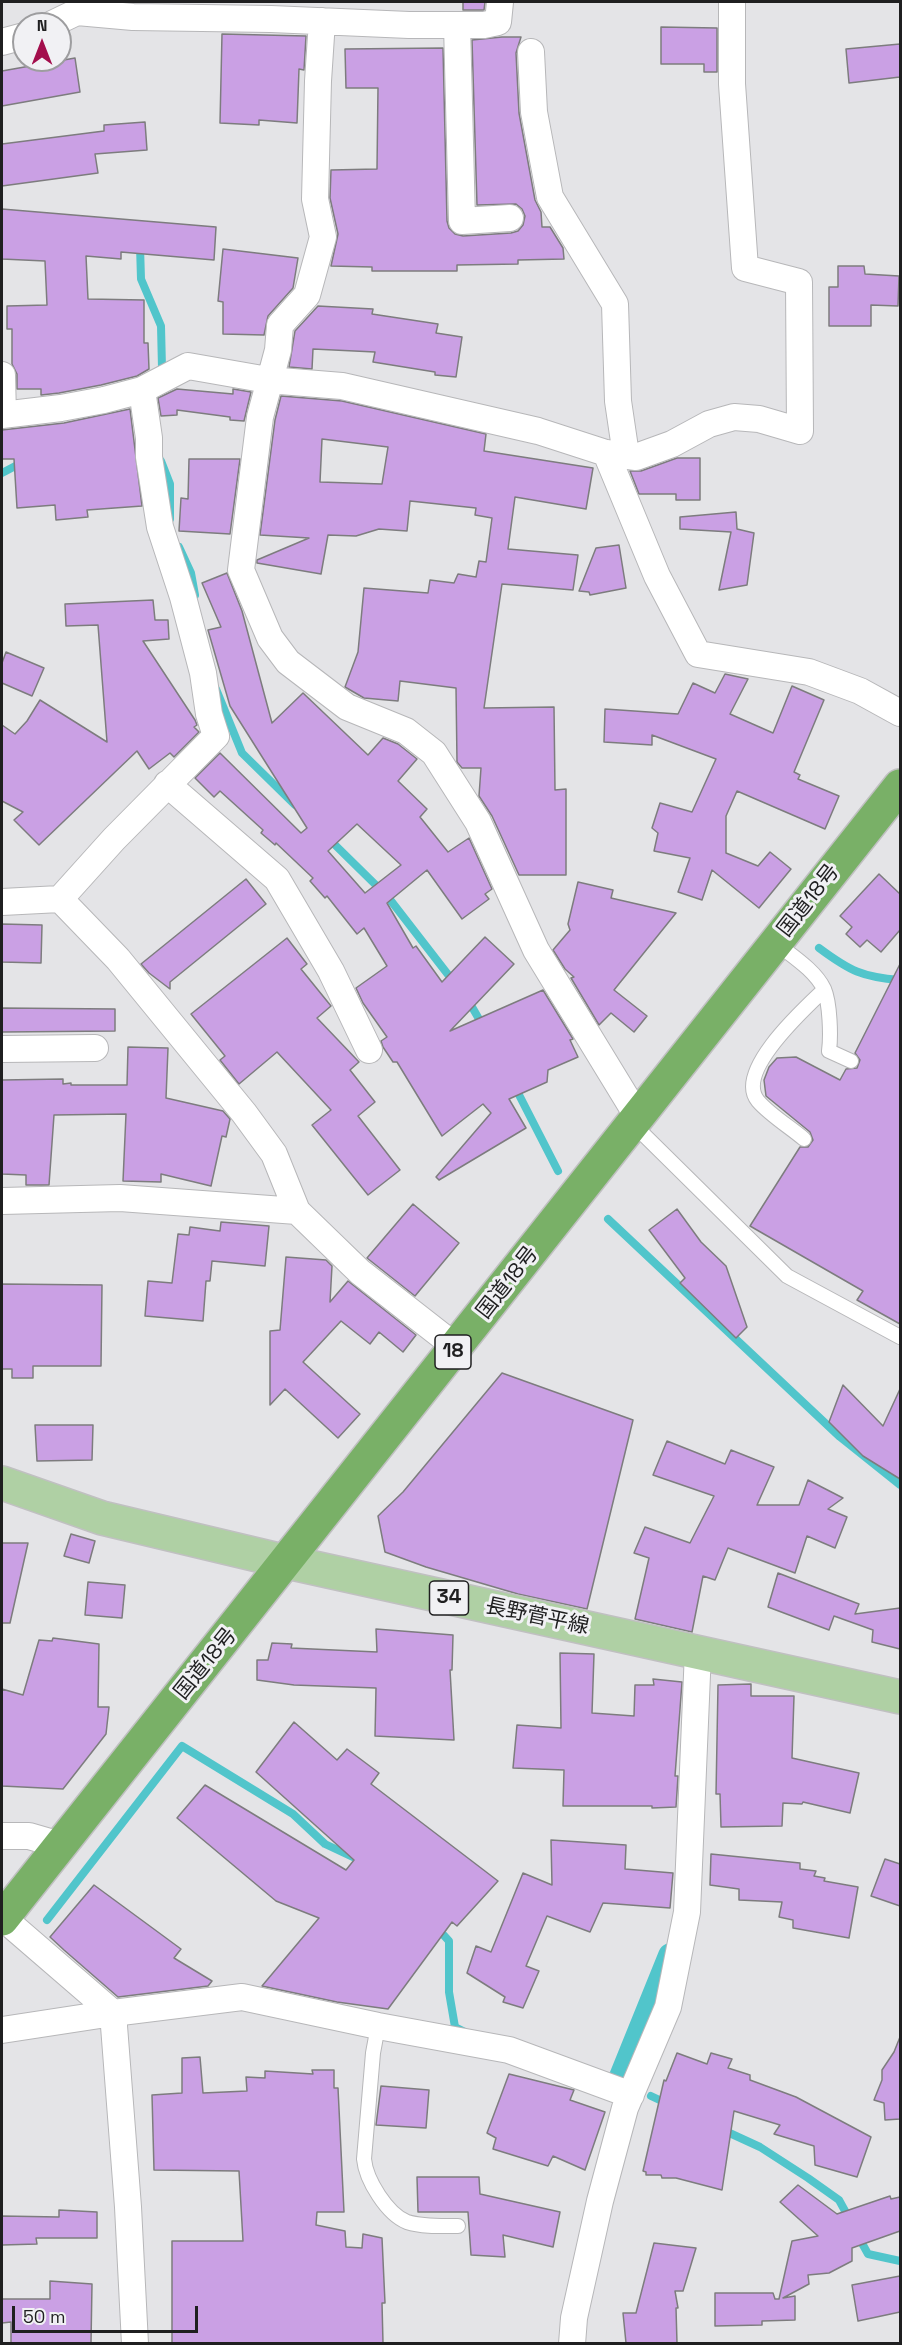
<!DOCTYPE html>
<meta charset="utf-8">
<style>
body{margin:0}
#map{position:relative;width:902px;height:2345px;overflow:hidden;background:#e4e4e7;font-family:"Space Grotesk",sans-serif}
canvas{display:block}
.frame{position:absolute;inset:0;border:3px solid #1f1f20;pointer-events:none}
.north{position:absolute;left:12px;top:12px;width:60px;height:60px;box-sizing:border-box;background:#f1f1f4;border:2px solid #9d9d9f;border-radius:50%;rotate:0deg;font-size:16px;font-weight:700;line-height:24px;text-align:center;color:#1f1f20}
.north::after{content:'';display:block;margin:auto;width:21px;height:27px;background:#a30e4c;clip-path:polygon(50% 0,100% 100%,50% 72%,0 100%)}
.scale{position:absolute;left:12px;top:2306px;width:186px;height:27px;box-sizing:border-box;border:3px solid #1f1f20;border-top:0;padding-left:8px;font-size:18px;line-height:21px;white-space:nowrap;color:#1f1f20;-webkit-text-stroke:4px #f1f1f4;paint-order:stroke}
</style>
<div id="map">
<canvas width="902" height="2345"></canvas>
<div class="frame"></div>
<div class="north">N</div>
<div class="scale">50 m</div>
</div>
<script>
const c = document.querySelector('canvas').getContext('2d');
c.lineJoin = 'round';
function trace(path, color, width, dash) { c.strokeStyle = color; c.lineWidth = width; c.lineCap = dash ? 'butt' : 'round'; c.setLineDash(dash || []); c.stroke(path); }
function fillPath(path, color) { c.fillStyle = color; c.fill(path, 'evenodd'); }
function drawText(font, color, halo, rows, align = 'center') {
  c.font = font + ' "Space Grotesk","Noto Sans JP",sans-serif'; c.lineWidth = 6; c.setLineDash([]); c.textBaseline = 'middle'; c.strokeStyle = halo; c.fillStyle = color; for (const [text, x, y, turn = 0] of rows) {
    c.save(); c.translate(x, y); c.rotate((+turn || 0) * Math.PI / 180); c.textAlign = isNaN(turn) ? turn : align; if (halo) c.strokeText(text, 0, 0); c.fillText(text, 0, 0); c.restore();
  }
}
trace(new Path2D(`
 M140 246 141 279 161 326 162 368
 M161 461 170 484V519
 M2 473 23 462
 M179 547 191 573 195 595
 M216 689 242 753 295 805
 M329 839 388 897 453 981
 M819 948C850 971 862 977 900 980
 M468 1000 483 1026
 M515 1087 558 1171
 M608 1219 840 1437 900 1485
 M47 1920 182 1746 293 1814 325 1844 357 1859
 M438 1929 449 1941V1992L455 2027 465 2032
 M651 2096 668 2104
 M723 2130 760 2147 808 2178 839 2200 850 2220
 M858 2236 868 2254 900 2261`), '#51c5cb', 8);
trace(new Path2D(`
 M620 2082 671 1956`), '#51c5cb', 26);
const building = new Path2D(`
 M463 2H485L484 10H463Z
 M661 27 717 28V72H704V64H661Z
 M222 34 306 36 304 70 299 69 297 123 259 120V125L220 123Z
 M502 37H521L516 53 519 113 535 200 541 212 542 227H550L563 248 564 259 518 260V264L457 265V271H372V267L331 266 338 234 330 198 331 170 377 169 378 88H346L345 49 443 48 447 221 449 228 455 234 463 236 511 233 518 231 523 225 525 216 522 209 516 204 477 205 472 40Z
 M900 44V77L849 83 846 49Z
 M75 58 80 92 2 106V71Z
 M145 122 147 150 95 154 98 173 2 186V144L104 131V125Z
 M2 209 216 227 214 260 121 252V259L86 256 88 299 144 300V343H148L149 369 137 376 101 385 59 393 41 395V389H17V374L12 364V329H7V306L47 305 45 261 2 259Z
 M223 249 298 258 293 288 268 316 264 335 223 334V302L218 301Z
 M838 266H864L865 274 899 276 898 306 871 305V326H829V287H838Z
 M318 306 373 309 372 314 438 324 436 333 462 337 456 377 435 375V372L373 362 375 352 313 349 312 369 289 367 295 331Z
 M177 389 233 394V389L251 392 244 421 230 420V417L177 410V415L161 416 158 398Z
 M281 396 342 401 486 434 484 451 593 468 586 509 515 497 508 549 578 555 573 590 502 584 484 708 554 707 555 790 566 789V875H519L492 816 479 796 481 768H462L457 762 456 688 400 681 398 701 364 698 345 687 358 652 364 588 428 593 430 580 454 583 458 574 476 577 479 561 486 562 492 518 475 515 476 508 410 501 407 531 379 529 356 536 328 535 321 574 257 563V560L309 538 260 535 275 420ZM322 439 388 447 382 484 320 482Z
 M130 409 142 506 87 510 88 517 56 520 55 505 17 508 14 459H2V430L64 423Z
 M677 458H700V500H676V494H639L630 471H641Z
 M189 459H240L230 534 179 531 181 498 188 499Z
 M736 512 737 529 754 533 747 585 719 590 731 532 680 529V517Z
 M619 545 626 588 590 595 589 592 579 591 596 548Z
 M227 573 242 611 272 723 303 693 368 755 383 738 398 744 417 759 398 781 427 809 420 817 448 852 469 838 492 889 485 894 489 899 462 919 427 870 387 903 413 948 416 946 442 982 485 937 514 964 450 1031 543 990 573 1039 570 1040 578 1057 548 1070 547 1082 509 1099 526 1128 439 1180 436 1177 491 1113 483 1104 442 1136 397 1062H393L383 1047 381 1041 387 1037 363 1003 356 988 387 966 364 928 357 934 327 896 325 898 310 881 313 878 276 843 275 845 261 833 263 830 220 791 214 797 195 778 220 753 301 833 307 828 230 706 208 630 221 627 202 583ZM357 824 401 865 365 893 328 851Z
 M153 600 155 620H168L169 639 143 641 195 720 197 725 194 727 199 732 174 757 170 753 149 769 137 751 39 845 14 820 23 812 2 801V725L15 734 27 721 40 700 107 742 98 625 66 626 65 604Z
 M6 652 44 668 32 696 2 683V663Z
 M725 674 748 679 730 714 773 733 792 686 824 700 794 772 800 775 798 779 839 796 825 829 737 791 726 816V853L758 866 770 852 791 869 759 908 712 870 702 900 678 892 690 858 654 851 658 833 652 828 660 803 692 812 716 759 652 735V745L604 742 605 709 678 714 693 683 715 693Z
 M879 874 900 894V930L881 952 867 940 860 947 846 934 852 927 840 916Z
 M246 879 266 904 170 982V989L149 973 141 964Z
 M578 882 613 890 611 898 676 913 614 990 647 1016 634 1032 611 1013 599 1025 571 978 574 977 565 969 553 950 570 930 568 924Z
 M2 924 42 925 41 963 2 962Z
 M287 938 307 964 301 969 331 1006 317 1018 359 1062 350 1070 375 1102 358 1116 400 1170 368 1195 312 1125 331 1110 277 1052 239 1084 220 1060 225 1056 191 1014Z
 M900 964V1324L857 1300 863 1291 750 1226 800 1147H808L813 1140 810 1132 766 1096 764 1080 769 1067 777 1058 796 1057 840 1080 846 1069 857 1068 860 1060 855 1053Z
 M2 1008 115 1009V1031L2 1032Z
 M128 1047 168 1048 166 1098 223 1111 230 1119 226 1137 222 1136 211 1186 161 1174V1182L123 1181 126 1114 54 1115 49 1185H26V1175L2 1174V1080L63 1079V1084L71 1083V1085H127Z
 M413 1204 459 1243 415 1296 367 1258Z
 M677 1209 701 1242 726 1266 747 1327 736 1338 680 1283 685 1278 649 1230Z
 M221 1222 269 1226 265 1266 212 1261 210 1281H206L203 1321 145 1316 148 1281 172 1283 178 1234 189 1235 190 1227 220 1231Z
 M286 1257 326 1260 332 1266 330 1302 348 1281 416 1335 403 1352 379 1332 370 1344 341 1321 303 1362 360 1414 338 1438 285 1389 270 1405V1331L280 1330Z
 M2 1284 102 1285 101 1366H33V1378H12V1369H2Z
 M502 1373 633 1420 587 1609 518 1594 426 1567 385 1552 378 1516 403 1492Z
 M843 1385 883 1426 900 1389V1479L863 1456 829 1422Z
 M35 1425H93L92 1460 37 1461Z
 M667 1441 725 1464 731 1450 774 1467 757 1505H799L808 1480 843 1498 828 1509 847 1517 835 1548 807 1536 795 1573 728 1548 715 1580 703 1576 692 1632 635 1619 649 1558 634 1553 645 1527 690 1543 714 1496 653 1475Z
 M71 1534 95 1541 89 1563 64 1556Z
 M2 1543H28L10 1623H2Z
 M778 1573 859 1604 855 1614 900 1608V1649L872 1642 873 1630 834 1616 829 1630 768 1607Z
 M88 1582 125 1585 122 1618 85 1615Z
 M376 1629 453 1635 452 1670H450L454 1740 375 1736 376 1688 294 1685 257 1680V1660H268L272 1643 292 1644 291 1648 377 1652Z
 M53 1638 99 1644 98 1707H109L106 1734 63 1789 2 1786V1689L23 1695 39 1640 52 1641Z
 M560 1653 594 1654 592 1713 634 1716 635 1685H654L653 1679 682 1682 675 1776H678L676 1807 652 1808V1806H563L564 1770 513 1768 517 1725 561 1728Z
 M751 1684V1696H794L792 1758 859 1773 850 1813 803 1802 802 1804 783 1803 782 1826 721 1827 720 1794H716L718 1685Z
 M294 1722 337 1760 347 1749 379 1773 371 1784 498 1881 457 1926 452 1922 388 2009 337 2002 262 1986 319 1918 276 1901 177 1818 205 1785 346 1870 354 1860 256 1772Z
 M551 1840 626 1845 625 1869 673 1873 670 1908 603 1903 590 1932 547 1916 526 1966 539 1971 523 2008 503 2002 505 1997 467 1973 476 1946 491 1952 523 1873 552 1885Z
 M711 1854 800 1863V1869L816 1871 814 1876 825 1878 824 1881 858 1887 849 1938 793 1928V1920L779 1917 782 1902 739 1900V1889L710 1885Z
 M885 1859 900 1864V1906L871 1896Z
 M94 1885 181 1949 174 1958 212 1981 208 1986 118 1997 64 1950 50 1937Z
 M900 2037V2119L885 2120 884 2103 874 2100 882 2080V2070L894 2052Z
 M677 2053 707 2064 711 2053 732 2059 728 2068 750 2075V2080L796 2097 871 2137 857 2177 815 2165 814 2146 774 2134 780 2125 734 2111 722 2190 676 2178H662L661 2175H646V2172L643 2171 664 2080 666 2081Z
 M200 2057 203 2093 247 2091 246 2077 265 2078V2071L313 2074 312 2070H334V2088H338L344 2212H317L316 2225 345 2231 346 2247 362 2248 363 2234 382 2238 385 2303H382L383 2343H172V2241H243L239 2171 154 2170 152 2095 182 2093V2058Z
 M509 2074 574 2090 570 2100 605 2112 585 2170 553 2156 548 2166 493 2149 496 2138 487 2133Z
 M381 2086 429 2090 426 2128 376 2125Z
 M417 2177H479L480 2194 560 2212 553 2247 503 2235 505 2257 471 2255 468 2212H418Z
 M798 2185 837 2214 890 2196 891 2199 900 2197V2231L852 2248V2261L829 2273 808 2275 809 2284 783 2298 795 2296V2320L762 2321V2325L715 2326V2293H773L775 2299H779L792 2241 818 2236 780 2202Z
 M59 2210 97 2212V2238H36L37 2244 2 2245V2216L59 2217Z
 M654 2243 696 2248 683 2291H675L678 2308H676L677 2343H626L623 2313H636Z
 M900 2276V2312L858 2321 852 2285Z
 M50 2281 92 2284 91 2343H11V2322L2 2323V2299H50Z`);
fillPath(building, '#caa0e4');
trace(building, '#7d7c7e', 1.5);
const lane = new Path2D(`
 M776 943C792 956 815 970 824 989 830 1003 831 1036 829 1051L851 1061
 M633 1124 787 1276 900 1337
 M804 1139C790 1127 770 1115 758 1101 734 1072 804 1009 824 990
 M378 2026 373 2053 364 2159C366 2180 387 2214 407 2222 423 2227 442 2226 458 2226`);
const street = new Path2D(`
 M322 21 318 81 315 199 323 237 307 295 280 325 278 350 260 417 241 570 270 638 288 662 347 707 406 731 434 753 478 822 536 950 638 1117
 M52 24 77 12 133 17 271 19 409 25H484L498 22 500 2
 M457 25 462 221 510 218
 M2 42 24 36
 M531 52 534 112 550 197 615 304 618 401 626 455
 M2 375 3 415
 M142 390 149 438V457L160 527 183 597 203 673 209 714 216 736 114 839 60 899 118 959 244 1113 274 1154 297 1211 360 1272 456 1347
 M2 415 61 408 104 400 142 390 188 366 268 380 342 386 538 431 606 453 636 457 672 444 709 424 734 417 759 419 800 431 799 282 745 268 732 84V2
 M606 453 657 576 698 654 809 672 860 691 900 713
 M167 784 277 879 331 971 369 1050
 M2 902 60 899
 M2 1049 95 1048
 M2 1201 120 1198 297 1211
 M2 1836H29L60 1845
 M2 2030 113 2013 3 1918
 M135 2344 128 2207 113 2013 242 1997 378 2026 509 2050 631 2095
 M572 2344 574 2318 600 2201 625 2108 668 2007 687 1912 698 1651`);
const primary = new Path2D(`
 M2 1483 102 1518 287 1562 900 1697`);
const highway = new Path2D(`
 M2 1919 900 786`);
trace(lane, '#b7b7b9', 16);
trace(street, '#b7b7b9', 28);
trace(primary, '#c0c0c1', 36);
trace(highway, '#c0c0c1', 36);
trace(lane, '#fff', 14);
trace(street, '#fff', 26);
trace(primary, '#afd0a4', 33);
trace(highway, '#79b067', 33);
for (const [x, y, w] of [
 [453,1352,36],
 [449,1598,39]
]) { const box = new Path2D(); box.roundRect(x - w / 2, y - 17, w, 34, 4.5); c.fillStyle = '#f1f1f4'; c.fill(box); trace(box, '#1f1f20', 1.5); }
drawText('bold 20px', '#1f1f20', null, [
 ["18",453,1352],
 ["34",449,1598]
]);
drawText('21px', '#1f1f20', '#f1f1f4', [
 ["国道18号",809,901,-52],
 ["国道18号",508,1283,-52],
 ["長野菅平線",537,1617,12],
 ["国道18号",206,1664,-51]
]);
</script>
